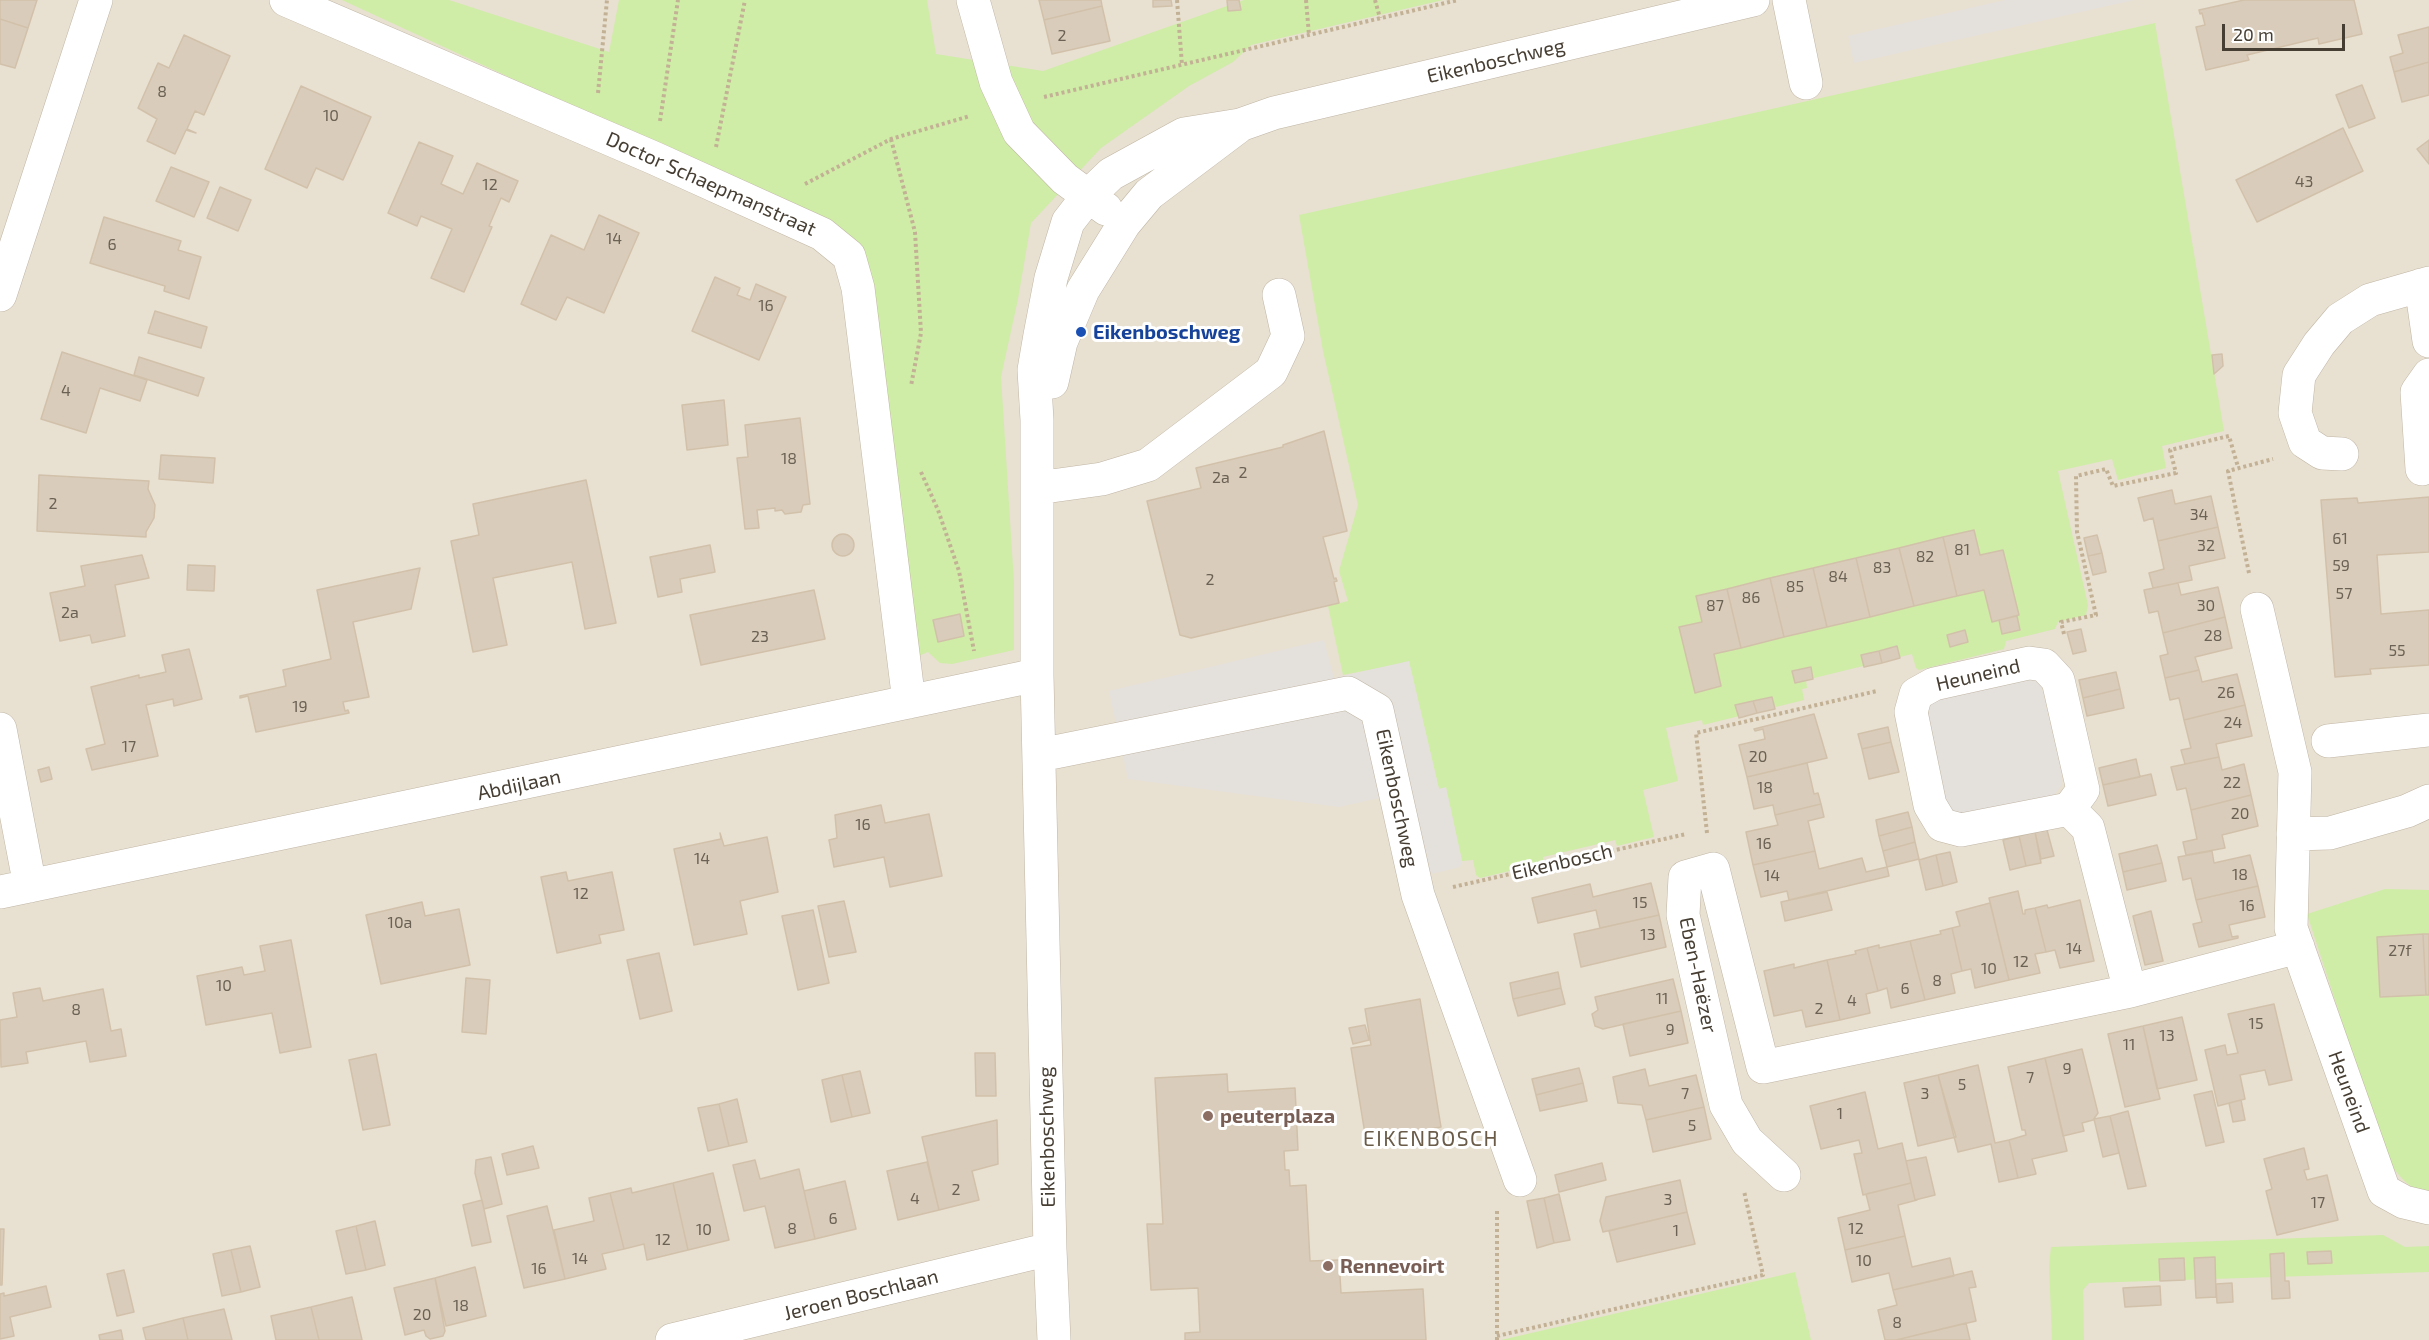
<!DOCTYPE html>
<meta charset="utf-8">
<style>
body{margin:0}
#map{position:relative;width:2429px;height:1340px;overflow:hidden;background:#f4eee3;font-family:"Exo 2",sans-serif}
canvas{display:block}
.scale{position:absolute;left:2222px;top:24px;width:123px;height:27px;box-sizing:border-box;border:3px solid #463e33;border-top:0;padding-left:8px;font-size:18px;line-height:21px;white-space:nowrap;color:#463e33;-webkit-text-stroke:4px #fff;paint-order:stroke}
</style>
<div id="map">
<canvas width="2429" height="1340"></canvas>
<div class="scale">20 m</div>
</div>
<script>
const c = document.querySelector('canvas').getContext('2d');
c.lineJoin = 'round';
function fillPath(path, color) { c.fillStyle = color; c.fill(path, 'evenodd'); }
function trace(path, color, width, dash) { c.strokeStyle = color; c.lineWidth = width; c.lineCap = dash ? 'butt' : 'round'; c.setLineDash(dash || []); c.stroke(path); }
function drawText(font, color, halo, rows, align = 'center') {
  c.font = font + ' "Exo 2",sans-serif'; c.lineWidth = 6; c.setLineDash([]); c.textBaseline = 'middle'; c.strokeStyle = halo; c.fillStyle = color; for (const [text, x, y, turn = 0] of rows) {
    c.save(); c.translate(x, y); c.rotate((+turn || 0) * Math.PI / 180); c.textAlign = isNaN(turn) ? turn : align; if (halo) c.strokeText(text, 0, 0); c.fillText(text, 0, 0); c.restore();
  }
}
fillPath(new Path2D(`
 M0 0H2429V1340H0Z`), '#e8e0d1');
fillPath(new Path2D(`
 M342 0H449L609 52 619 0H927L936 54 1043 71 1244 0H1443L1251 45 1233 62 1189 86 1101 148 1031 223 1018 299 1001 377 1014 583V650L952 664 940 663 928 652 916 657 834 227Z
 M2155 23 2224 431 2162 446 2166 468 2118 480 2112 459 2058 471 2088 605 2086 615 2058 622 2055 629 2006 641 2004 649 1919 670 1916 668 1912 654 1806 680 1807 688 1802 689 1804 700 1703 725 1702 720 1666 728 1678 781 1643 790 1654 837 1617 846 1615 840 1543 857V863L1480 878 1476 875 1473 860 1462 861 1446 788 1439 789 1409 662 1343 675 1328 606 1348 601 1339 571 1358 505 1323 351 1299 215Z
 M2385 889 2429 890V1191C2409 1192 2398 1174 2387 1159L2307 914Z
 M2383 1235 2405 1247 2429 1246V1272L2089 1283 2083 1290 2084 1340H2052L2049 1265 2051 1247Z
 M1795 1272 1811 1340H1501Z`), '#cfeda7');
fillPath(new Path2D(`
 M2005 0H2134L1854 63 1848 36Z
 M1324 640 1334 678 1409 661 1439 789 1446 787 1462 861 1460 867 1431 874 1411 791 1339 807 1128 779 1109 691Z
 M2021 678 2035 679 2041 685 2062 772V785L2053 796 1963 816 1953 814 1943 800 1926 706 1929 702Z`), '#e4e0dc');
const building = new Path2D(`
 M0 0H37L28 28 0 19Z
 M1039 0H1101L1102 6 1044 20Z
 M1153 0H1171L1172 6 1153 7Z
 M1227 0H1239L1241 10 1228 11Z
 M2244 0H2354L2362 34 2319 44 2318 38 2247 55 2249 60 2206 70 2196 27 2205 25 2202 13 2200 14 2199 10Z
 M1102 6 1110 41 1052 54 1044 20Z
 M0 19 28 28 15 68 0 64Z
 M2429 27V62L2394 72 2390 57 2403 53 2398 35Z
 M184 35 230 56 204 115 195 111 187 129 196 133 186 130 175 154 147 141 157 119 138 108 158 63 169 68Z
 M2429 62V95L2402 102 2394 72Z
 M2362 85 2375 118 2349 128 2336 95Z
 M301 86 371 117 343 180 316 168 307 188 265 169Z
 M2343 128 2363 171 2257 222 2236 180Z
 M2429 140V164L2417 149Z
 M419 142 453 156 441 184 463 194 477 163 518 181 509 202 501 198 489 226 492 227 464 292 431 278 452 229 421 216 417 226 388 213Z
 M171 167 209 182 194 217 156 201Z
 M220 187 251 200 238 231 207 218Z
 M599 215 639 233 604 313 567 297 556 320 521 304 551 235 584 250Z
 M104 217 181 241 178 250 201 257 189 299 164 291 165 286 90 263Z
 M715 277 740 288 737 295 750 300 756 284 786 297 759 360 692 331Z
 M155 311 207 327 201 348 148 333Z
 M62 352 147 380 140 401 100 388 86 433 41 419Z
 M2222 354 2223 366 2214 374 2212 355Z
 M139 357 204 378 198 396 134 375Z
 M724 400 728 445 687 450 682 405Z
 M800 418 810 504 803 505 801 512 785 514 782 510 775 511V508L757 510 759 528 745 529 737 458 748 457 745 425Z
 M1324 431 1347 531 1323 537 1334 579 1336 578 1337 581 1334 582 1339 603 1191 638 1180 635 1147 501 1201 488 1196 468 1283 447V445Z
 M161 455 215 458 213 483 159 479Z
 M39 475 149 481 148 489 155 505 154 518 146 532V537L37 531Z
 M586 480 616 623 585 629 572 562 493 578 507 645 473 652 451 541 479 535 473 504Z
 M2172 490 2175 504 2211 496 2218 527 2158 541 2153 518 2144 521 2138 498Z
 M2429 497V552L2377 555 2381 614 2429 610V665L2370 669 2371 674 2335 677 2321 500 2357 498 2358 503Z
 M2218 527 2225 558 2189 566 2192 580 2153 588 2149 573 2164 569 2158 541Z
 M1974 530 1980 555 2003 550 2019 615 1992 622 1984 590 1957 596 1943 537Z
 M832 545a11 11 0 1 1 22 0a11 11 0 1 1-22 0Z
 M2097 535 2102 553 2088 556 2084 538Z
 M1943 537 1957 596 1914 606 1899 548Z
 M710 545 715 572 680 579 682 592 658 597 650 557Z
 M1899 548 1914 606 1870 617 1856 558Z
 M2102 553 2106 572 2093 575 2088 556Z
 M142 555 149 578 115 585 125 636 92 643 90 635 60 641 50 593 85 586 81 566Z
 M1856 558 1870 617 1827 627 1813 568Z
 M188 565 215 566 214 591 187 590Z
 M420 568 411 609 353 622 369 697 343 702 345 711 348 710 349 713 256 732 248 696 240 698V696L286 686 283 670 331 659 317 590Z
 M1813 568 1827 627 1784 637 1770 578Z
 M1770 578 1784 637 1741 648 1727 589Z
 M2178 583 2181 595 2218 587 2225 617 2163 633 2158 611 2149 613 2144 590Z
 M1727 589 1741 648 1714 654 1721 686 1695 693 1679 627 1702 622 1696 596Z
 M814 590 825 639 701 665 690 615Z
 M960 614 964 636 938 642 933 620Z
 M2017 616 2020 630 2002 634 1999 620Z
 M2225 617 2232 648 2195 657 2199 670 2165 678 2160 656 2168 654 2163 633Z
 M2081 629 2086 651 2073 654 2067 632Z
 M1965 630 1968 642 1950 647 1947 635Z
 M1897 646 1900 658 1882 663 1879 651Z
 M189 649 202 699 174 706 173 699 146 705 158 756 92 770 86 749 105 744 91 687 139 675V678L166 672 162 655Z
 M1879 651 1882 663 1864 667 1861 655Z
 M1811 667 1813 679 1795 683 1792 671Z
 M2199 670 2202 682 2237 674 2245 705 2184 720 2179 698 2170 700 2165 678Z
 M2116 672 2120 689 2083 698 2079 680Z
 M2120 689 2124 708 2087 716 2083 698Z
 M1772 697 1775 709 1757 713 1753 701Z
 M1753 701 1757 713 1739 718 1735 705Z
 M2245 705 2252 736 2216 744 2219 757 2185 764 2181 750 2191 748 2184 720Z
 M1814 714 1827 758 1747 777 1739 745 1765 739 1763 729 1755 731 1754 729Z
 M1888 727 1891 742 1862 749 1858 734Z
 M1891 742 1899 772 1869 779 1862 749Z
 M2219 757 2222 770 2244 764 2251 795 2191 810 2186 788 2177 790 2171 767Z
 M2136 759 2140 777 2103 785 2099 768Z
 M1807 763 1814 794 1818 793 1821 804 1775 815 1773 805 1754 809 1747 777Z
 M49 767 52 779 41 782 38 770Z
 M2151 774 2156 795 2108 806 2103 785Z
 M2251 795 2258 826 2222 835 2225 848 2186 855 2183 842 2197 839 2191 810Z
 M1821 804 1824 817 1808 821 1815 851 1753 865 1746 832 1778 825 1775 815Z
 M881 805 885 823 929 814 942 876 890 887 884 857 834 867 829 840 837 838 835 815Z
 M1908 812 1912 827 1879 836 1876 820Z
 M1912 827 1915 842 1883 851 1879 836Z
 M2047 830 2054 856 2041 859 2035 832Z
 M2035 832 2041 863 2026 866 2019 836Z
 M720 833 724 846 767 837 778 892 740 901 747 934 694 945 674 849 721 839Z
 M2019 836 2026 866 2010 870 2003 840Z
 M1915 842 1919 859 1887 867 1883 851Z
 M2157 845 2162 863 2123 872 2119 854Z
 M1815 851 1819 869 1862 858 1866 872 1887 867 1889 876 1789 900 1787 891 1761 897 1753 865Z
 M2212 851 2214 863 2250 855 2258 886 2196 900 2191 878 2183 880 2178 857Z
 M1950 852 1957 882 1943 886 1936 855Z
 M1936 855 1943 886 1926 890 1919 860Z
 M2162 863 2166 881 2127 890 2123 872Z
 M566 872 568 881 612 872 624 930 599 935 601 943 557 953 541 877Z
 M1651 883 1659 915 1600 928 1596 910 1538 923 1532 898 1590 884 1593 897Z
 M2258 886 2265 917 2229 925 2232 937 2238 936V938L2199 947 2193 924 2202 922 2196 900Z
 M2018 891 2023 914H2025V910L2035 908 2046 952 2035 954 2040 973 2009 980 1989 898Z
 M1827 892 1832 910 1785 921 1781 902Z
 M2080 900 2094 961 2060 968 2055 950 2046 952 2035 908 2047 905 2048 908Z
 M844 901 856 952 829 957 818 906Z
 M422 902 425 916 459 909 470 965 381 984 366 915Z
 M1990 903 2009 980 1975 988 1971 969 1962 971 1952 928 1960 926 1956 912Z
 M813 910 829 983 798 990 782 916Z
 M2151 911 2163 961 2145 965 2133 916Z
 M1659 915 1666 947 1581 967 1574 934Z
 M1952 928 1962 971 1951 974 1955 993 1925 1000 1910 941 1941 934 1940 931Z
 M2423 934H2429V995H2426Z
 M2423 934 2426 995 2380 997 2377 937Z
 M291 940 311 1047 280 1053 272 1013 206 1025 197 976 242 967 244 975 265 971 260 946Z
 M1910 941 1925 1000 1891 1008 1887 988 1878 991 1867 948 1879 945V948Z
 M1867 948 1878 991 1866 994 1870 1013 1840 1020 1827 960 1856 954 1855 951Z
 M659 953 672 1011 640 1019 627 960Z
 M1827 960 1840 1020 1806 1027 1802 1010 1774 1016 1764 971 1794 964V968Z
 M1558 972 1561 988 1513 999 1510 983Z
 M466 978 490 980 486 1034 462 1032Z
 M1673 979 1681 1011 1603 1029 1595 1026 1592 1014 1598 1010 1595 997Z
 M40 988 43 1001 103 989 111 1031 121 1029 126 1056 90 1062 86 1041 26 1052 28 1063 1 1067 0 1020 17 1017 13 993Z
 M1561 988 1565 1004 1518 1016 1513 999Z
 M1420 999 1441 1127 1366 1140 1351 1048 1371 1045 1365 1009Z
 M2274 1004 2292 1080 2269 1085 2265 1070 2240 1075 2245 1099 2218 1106 2205 1050 2225 1045 2227 1055 2238 1053 2228 1014Z
 M1681 1011 1688 1043 1630 1056 1623 1024Z
 M2182 1017 2197 1080 2157 1089 2143 1026Z
 M1365 1025 1369 1040 1353 1044 1349 1028Z
 M2143 1026 2160 1099 2125 1107 2108 1034Z
 M2082 1049 2098 1113 2093 1120 2082 1123 2084 1131 2063 1136 2045 1058Z
 M975 1053H995L996 1096H976Z
 M376 1054 390 1125 363 1130 349 1060Z
 M2045 1058 2067 1151 2032 1159 2036 1174 2018 1178 2009 1140 2026 1135 2025 1130H2022L2008 1067Z
 M1978 1065 1995 1143 2009 1140 2018 1178 1999 1182 1991 1144 1958 1152 1938 1075Z
 M1579 1068 1583 1083 1536 1095 1532 1079Z
 M1645 1069 1649 1086 1696 1075 1704 1107 1646 1120 1642 1105 1618 1103 1613 1077Z
 M860 1071 870 1113 852 1117 842 1075Z
 M1227 1074 1228 1092 1295 1088 1298 1150 1284 1151 1285 1170H1289L1290 1186 1306 1185 1310 1261 1339 1260 1341 1293 1423 1289 1426 1340H1185V1333L1200 1332 1198 1288 1151 1290 1147 1224H1163L1155 1078Z
 M842 1075 852 1117 831 1122 822 1080Z
 M1938 1075 1956 1137 1918 1146 1904 1083Z
 M1583 1083 1587 1101 1540 1111 1536 1095Z
 M2212 1091 2224 1142 2206 1146 2194 1095Z
 M1865 1092 1878 1149 1902 1143 1911 1183 1863 1195 1854 1154 1862 1153 1859 1140 1821 1149 1810 1106Z
 M737 1099 747 1142 729 1146 719 1104Z
 M2241 1100 2245 1120 2233 1122 2229 1103Z
 M719 1104 729 1146 708 1151 698 1108Z
 M1704 1107 1711 1139 1653 1152 1646 1120Z
 M2128 1111 2146 1186 2128 1189 2110 1116Z
 M2110 1116 2119 1153 2103 1157 2094 1119Z
 M997 1120 998 1164 972 1171 979 1200 939 1210 922 1137Z
 M533 1146 539 1168 507 1175 502 1154Z
 M2304 1148 2309 1169 2304 1170 2307 1180 2327 1175 2338 1220 2277 1235 2266 1191 2272 1189 2264 1159Z
 M491 1157 502 1204 484 1209 475 1173 476 1160Z
 M1926 1157 1935 1195 1915 1200 1906 1161Z
 M755 1160 760 1179 799 1169 815 1239 775 1248 765 1206 744 1211 733 1165Z
 M927 1162 939 1210 898 1220 887 1171Z
 M1602 1163 1606 1180 1559 1192 1555 1175Z
 M713 1173 729 1240 688 1250 673 1183Z
 M1680 1180 1687 1212 1603 1232 1600 1221 1606 1197Z
 M845 1181 856 1229 815 1239 804 1191Z
 M673 1183 688 1250 647 1260 644 1244 624 1249 610 1193 631 1188 632 1193Z
 M1911 1183 1915 1200H1917L1898 1205 1905 1236 1845 1250 1838 1218 1870 1210 1866 1194Z
 M610 1193 624 1249 602 1254 606 1269 565 1279 554 1230 594 1221 589 1198Z
 M1559 1194 1570 1240 1554 1243 1544 1198Z
 M1544 1198 1554 1243 1537 1248 1527 1201Z
 M482 1200 491 1242 472 1246 463 1205Z
 M547 1206 565 1279 524 1288 507 1216Z
 M1687 1212 1695 1244 1617 1262 1609 1231Z
 M375 1221 385 1265 366 1270 356 1226Z
 M356 1226 366 1270 346 1274 336 1231Z
 M0 1229H4L2 1285H0Z
 M1905 1236 1912 1267 1950 1258 1954 1276 1893 1290 1889 1273 1852 1282 1845 1250Z
 M250 1246 260 1287 241 1292 231 1250Z
 M231 1250 241 1292 222 1296 213 1254Z
 M2331 1251 2332 1263 2308 1264 2307 1252Z
 M2284 1253 2285 1281H2289L2290 1298 2272 1299 2270 1254Z
 M2215 1257 2216 1297 2196 1298 2194 1258Z
 M2184 1258 2185 1280 2160 1281 2159 1259Z
 M475 1267 486 1316 446 1326 435 1278Z
 M124 1270 134 1312 117 1316 107 1274Z
 M1972 1271 1976 1287 1969 1288 1976 1321 1896 1340H1885L1878 1310 1897 1305 1893 1290Z
 M435 1278 445 1331 443 1336 430 1339 426 1336 424 1330 405 1335 394 1288Z
 M2232 1283 2233 1302 2217 1303 2216 1284Z
 M46 1286 51 1307 10 1317 14 1336 0 1339V1294L4 1293V1296Z
 M2160 1286 2161 1305 2125 1307 2123 1288Z
 M352 1297 362 1340H319L311 1307Z
 M311 1307 319 1340H276L271 1316Z
 M224 1309 232 1340H188L183 1318Z
 M183 1318 188 1340H146L143 1328Z
 M1966 1323 1970 1340H1896Z
 M121 1330 123 1340H100L99 1335Z`);
fillPath(building, '#d9ccba');
trace(building, '#d2c1aa', 1.5);
const minor = new Path2D(`
 M286 0 654 158 822 234 849 256 858 288 909 702
 M973 0 996 82 1019 132 1065 179 1106 209
 M1789 0 1806 83
 M2421 285 2429 341
 M0 295 96 0
 M1052 382 1061 342 1083 290 1124 224 1149 194 1238 127
 M2342 454 2322 453 2305 442 2295 413 2299 375 2319 344 2340 319 2370 300 2429 283
 M2422 469 2417 392 2429 375
 M1037 488 1102 479 1148 465 1271 372 1288 336 1279 295
 M2257 609 2295 772 2291 928 2384 1191 2404 1202 2429 1208
 M2029 663 2044 665 2058 680 2083 790 2069 809 1961 830 1942 825 1930 805 1911 712 1916 694 1934 684Z
 M0 729 30 886
 M2328 741 2429 730
 M1040 755 1348 693 1377 710 1418 895 1520 1180
 M2069 809 2088 828 2130 991
 M2293 834 2330 833 2407 811 2429 801
 M0 892 1037 675
 M1784 1175 1747 1141 1726 1105 1683 915 1685 877 1713 869 1763 1067 2130 991 2298 947
 M672 1340 1050 1249
 M1054 1340 1050 1249 1037 675V420L1034 370 1040 335 1051 278 1068 222 1089 195 1111 174 1184 134 1240 125 1274 113 1753 0`);
trace(minor, '#c0b6a5', 34);
trace(new Path2D(`
 M1177 0 1182 65
 M1306 0 1309 35
 M1375 0 1380 18
 M598 93 607 0
 M1044 97 1458 0
 M660 121 678 0
 M891 139 915 232 921 333 911 386
 M716 147 745 0
 M805 184 891 139 970 116
 M921 472 938 510 959 571 974 651
 M2249 573 2228 471 2273 459
 M2064 634 2061 622 2096 615 2077 532 2076 476 2106 469 2113 486 2176 473 2170 450 2229 436 2238 467
 M1707 833 1696 733 1877 691
 M1453 887 1686 834
 M1497 1336 1763 1275 1744 1191
 M1497 1340V1209`), '#c3b195', 4, [3, 3]);
trace(minor, '#fff', 33);
for (const [x, y, r, color] of [
 [1081,332,6,"#1a4fb4"],
 [1208,1116,6,"#8d6e63"],
 [1328,1266,6,"#8d6e63"]
]) { const dot = new Path2D(); dot.arc(x, y, r, 0, 2 * Math.PI); c.fillStyle = color; c.fill(dot); trace(dot, '#fff', 2); }
drawText('16px', '#6b6255', null, [
 ["2",1062,36],
 ["8",162,92],
 ["10",331,116],
 ["43",2304,182],
 ["12",490,185],
 ["14",614,239],
 ["6",112,245],
 ["16",766,306],
 ["4",66,391],
 ["18",789,459],
 ["2",1243,473],
 ["2a",1221,478],
 ["2",53,504],
 ["34",2199,515],
 ["61",2340,539],
 ["32",2206,546],
 ["81",1962,550],
 ["82",1925,557],
 ["59",2341,566],
 ["83",1882,568],
 ["84",1838,577],
 ["2",1210,580],
 ["85",1795,587],
 ["57",2344,594],
 ["86",1751,598],
 ["87",1715,606],
 ["30",2206,606],
 ["2a",70,613],
 ["28",2213,636],
 ["23",760,637],
 ["55",2397,651],
 ["26",2226,693],
 ["19",300,707],
 ["24",2233,723],
 ["17",129,747],
 ["20",1758,757],
 ["22",2232,783],
 ["18",1765,788],
 ["20",2240,814],
 ["16",863,825],
 ["16",1764,844],
 ["14",702,859],
 ["18",2240,875],
 ["14",1772,876],
 ["12",581,894],
 ["15",1640,903],
 ["16",2247,906],
 ["10a",400,923],
 ["13",1648,935],
 ["14",2074,949],
 ["27f",2400,951],
 ["12",2021,962],
 ["10",1989,969],
 ["8",1937,981],
 ["10",224,986],
 ["6",1905,989],
 ["11",1662,999],
 ["4",1852,1001],
 ["2",1819,1009],
 ["8",76,1010],
 ["15",2256,1024],
 ["9",1670,1030],
 ["13",2167,1036],
 ["11",2129,1045],
 ["9",2067,1069],
 ["7",2030,1078],
 ["5",1962,1085],
 ["7",1685,1094],
 ["3",1925,1094],
 ["1",1840,1114],
 ["5",1692,1126],
 ["2",956,1190],
 ["4",915,1199],
 ["3",1668,1200],
 ["17",2318,1203],
 ["6",833,1219],
 ["8",792,1229],
 ["12",1856,1229],
 ["10",704,1230],
 ["1",1676,1231],
 ["12",663,1240],
 ["14",580,1259],
 ["10",1864,1261],
 ["16",539,1269],
 ["18",461,1306],
 ["20",422,1315],
 ["8",1897,1323]
]);
drawText('20px', '#463e33', '#fff', [
 ["Eikenboschweg",1496,61,-13],
 ["Doctor Schaepmanstraat",711,184,24],
 ["Heuneind",1978,675,-13],
 ["Abdijlaan",519,785,-12],
 ["Eikenboschweg",1397,798,78],
 ["Eikenbosch",1562,862,-13],
 ["Eben-Haëzer",1698,975,78],
 ["Heuneind",2349,1092,70],
 ["Eikenboschweg",1047,1137,-91],
 ["Jeroen Boschlaan",861,1295,-14]
]);
drawText('bold 20px', '#164399', '#fff', [
 ["Eikenboschweg",1093,332]
], 'left');
drawText('bold 20px', '#785e54', '#fff', [
 ["peuterplaza",1220,1116],
 ["Rennevoirt",1340,1266]
], 'left');
c.letterSpacing = '1.5px';
drawText('21px', '#6a5c49', '#fff', [
 ["EIKENBOSCH",1431,1139]
]);
c.letterSpacing = '0px';
</script>
